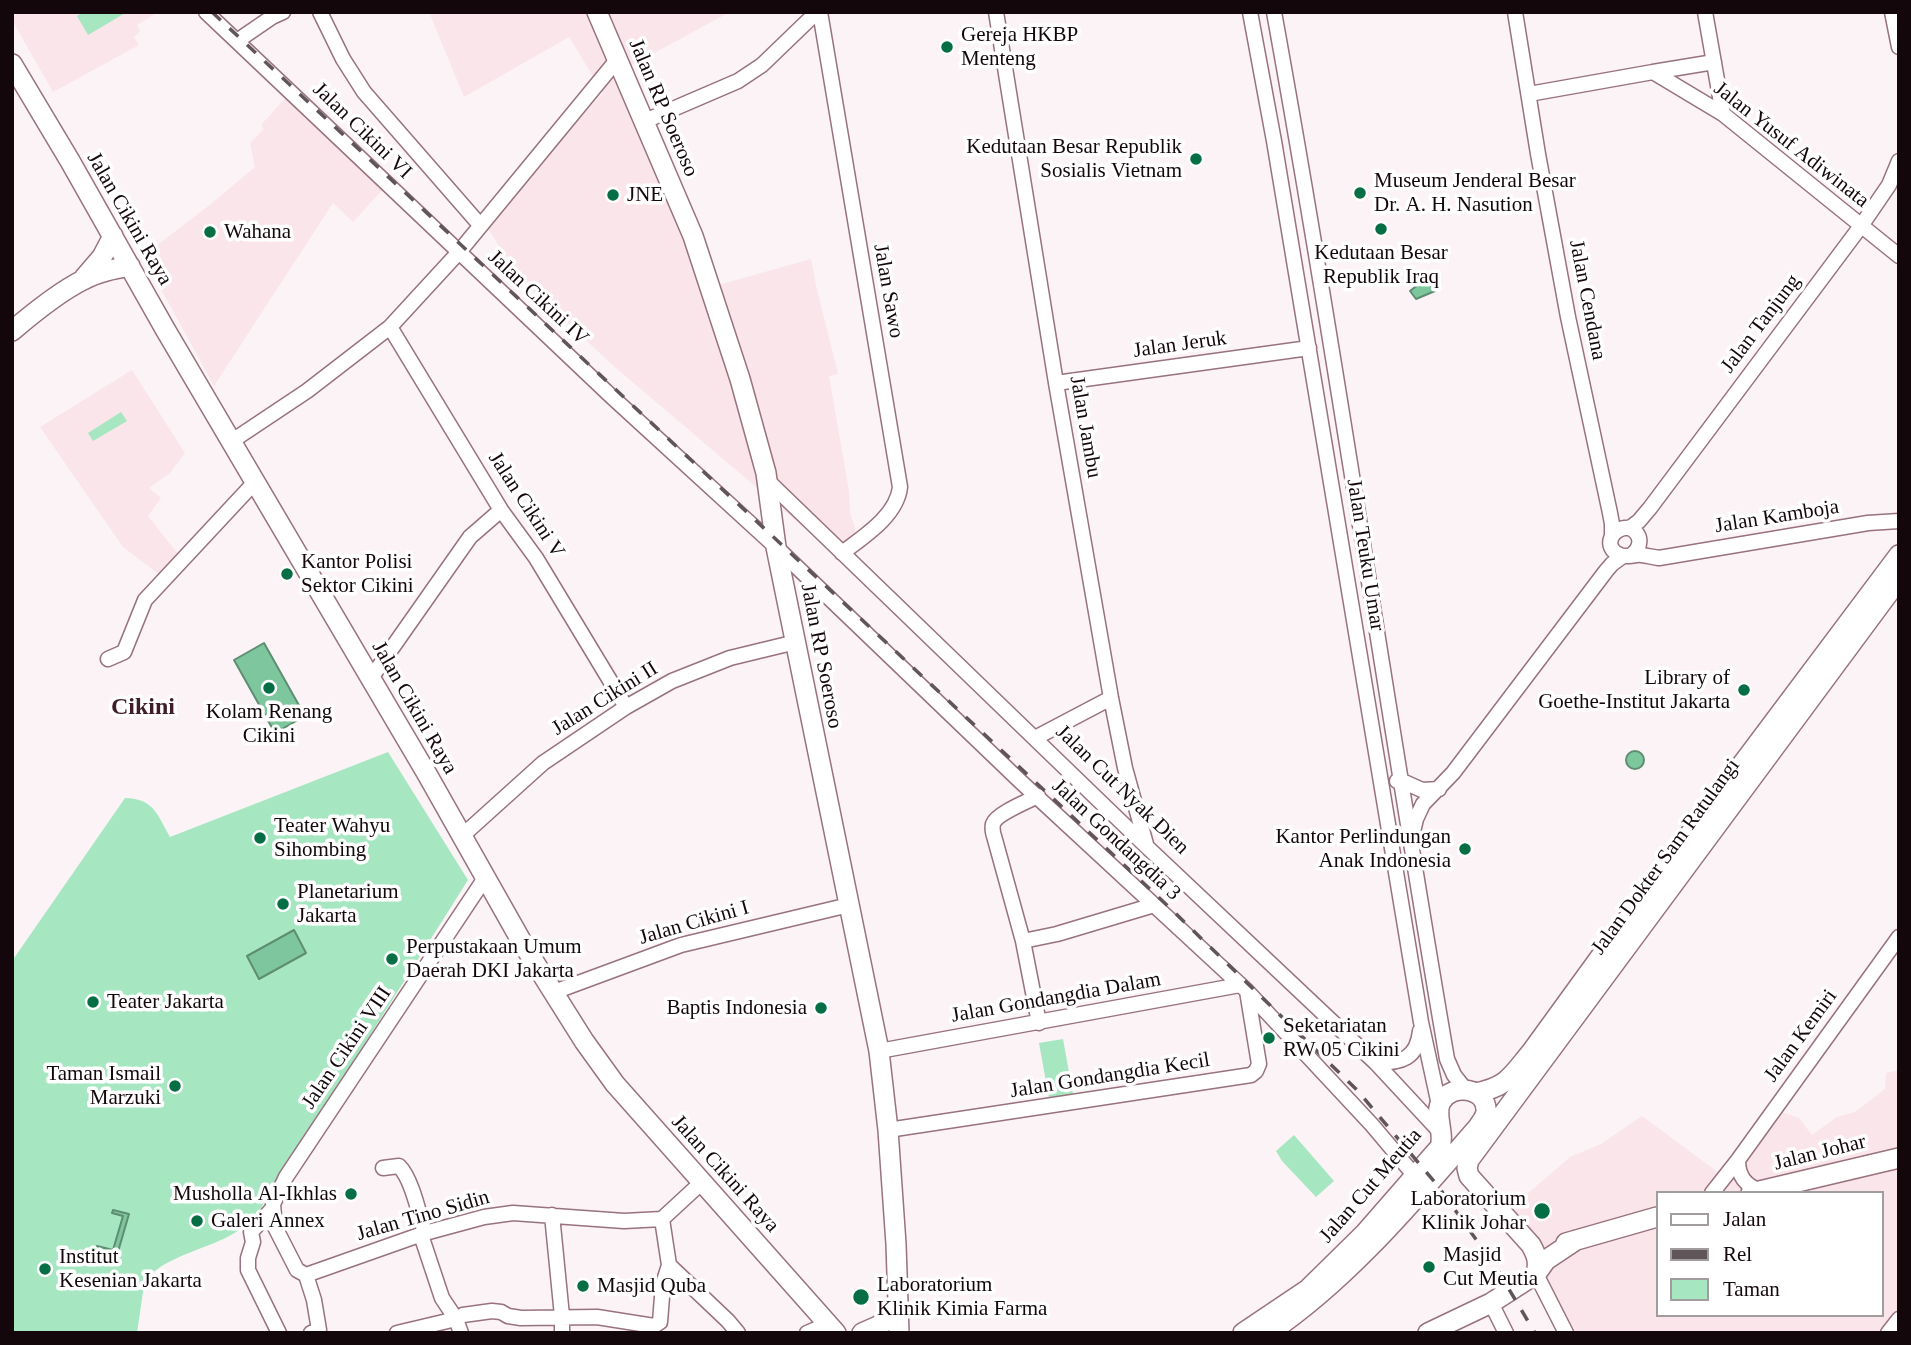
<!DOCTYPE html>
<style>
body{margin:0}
#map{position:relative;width:1911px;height:1345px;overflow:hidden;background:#fbf3f5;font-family:"Times New Roman",serif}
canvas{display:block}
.frame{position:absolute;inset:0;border:14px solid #14070b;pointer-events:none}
.legend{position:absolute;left:1656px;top:1191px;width:228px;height:126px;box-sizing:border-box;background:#fff;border:2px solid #a19c9d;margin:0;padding:9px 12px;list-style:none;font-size:21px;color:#14070b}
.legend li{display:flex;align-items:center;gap:14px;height:35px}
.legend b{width:35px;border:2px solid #a19c9d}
</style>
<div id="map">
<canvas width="1911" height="1345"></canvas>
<div class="frame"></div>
<ul class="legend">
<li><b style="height:9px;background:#fff"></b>Jalan</li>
<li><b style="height:9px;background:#605558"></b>Rel</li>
<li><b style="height:19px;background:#a6e7c2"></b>Taman</li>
</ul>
</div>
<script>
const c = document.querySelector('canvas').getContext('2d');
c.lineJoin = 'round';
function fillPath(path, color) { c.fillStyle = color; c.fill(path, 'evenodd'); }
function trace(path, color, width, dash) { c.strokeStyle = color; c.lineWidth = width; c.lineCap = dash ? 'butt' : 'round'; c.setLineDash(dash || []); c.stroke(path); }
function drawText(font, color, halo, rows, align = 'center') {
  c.font = font + ' "Times New Roman",serif'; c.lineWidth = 7; c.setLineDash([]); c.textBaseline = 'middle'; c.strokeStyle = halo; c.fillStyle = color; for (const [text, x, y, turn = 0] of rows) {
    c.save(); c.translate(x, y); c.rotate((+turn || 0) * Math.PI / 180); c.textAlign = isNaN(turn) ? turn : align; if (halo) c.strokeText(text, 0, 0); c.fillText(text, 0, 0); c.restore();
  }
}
fillPath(new Path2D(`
 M21 12H158L137 25 140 31 134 37 139 45 53 92 12 20V17Z
 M429 12H730L626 68 711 287 811 259 817 290 838 374 829 376 849 491 850 513 855 528V571L616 368 521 280 483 221 603 93 569 37 464 97Z
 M288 95 384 188 353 222 333 203 214 386 143 256 211 204 255 167 250 143 264 129 261 125Z
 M132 370 185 453 170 473 149 488 161 498 148 516 179 555 160 575 123 547 40 427Z
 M1899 1070V1310L1883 1333H1571L1507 1202 1525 1196 1570 1157 1601 1144 1642 1116 1719 1173 1773 1109 1799 1118 1812 1135 1837 1117 1855 1112 1885 1089 1886 1073ZM1657 1193H1881V1315H1657Z`), '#fae5ea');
fillPath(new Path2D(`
 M83 12H127L88 35 77 16Z
 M121 412 127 421 93 441 88 433Z
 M388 752 468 880 259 1211C238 1240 203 1245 173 1260 163 1264 154 1272 145 1278L137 1333H12V961L125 798C154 799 157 814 170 837Z
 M1063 1039 1073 1094 1049 1098 1039 1043Z
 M1294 1135 1334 1181 1316 1197 1282 1161 1276 1151Z`), '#a6e7c2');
const water = new Path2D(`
 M1420 272H1427L1430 284 1435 291 1416 299 1410 291 1419 284 1415 277Z
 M264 643 305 716 275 733 234 660Z
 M1626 760a9 9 0 1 1 18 0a9 9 0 1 1-18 0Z
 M294 930 306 953 259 979 247 956Z
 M113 1210 129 1214 115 1262 94 1256 97 1246 113 1250 123 1216 112 1213Z`);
fillPath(water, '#7ec79e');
trace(water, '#5e8d72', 2);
const minor = new Path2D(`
 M206 12 612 397 776 547 1021 782 1247 991 1372 1125 1415 1176
 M320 12 343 59 364 92 480 225
 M820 12 900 487C897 516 863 537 842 553
 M996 12 1056 383 1111 698 1125 768 1146 844
 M1250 12 1274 141 1421 1022 1439 1105
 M1274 12C1337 360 1387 711 1447 1059L1454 1075 1465 1089
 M1515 12 1538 154 1568 317 1610 513 1612 524V536
 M1705 12 1723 114
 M1892 12 1899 47
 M237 41 272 17 283 12
 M1653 72 1714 62
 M1529 94 1653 72 1723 114 1899 256
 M645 121 738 81 762 65 817 12
 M390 327 501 510 536 558 626 707
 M1056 383 1309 348
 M232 441 307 391 390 327 459 252 617 60
 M768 481 1146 846 1376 1063 1442 1134
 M1630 528 1639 521 1650 508 1861 226 1889 185 1899 161
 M1630 556C1642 548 1643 535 1630 528 1611 526 1602 548 1620 555 1627 558 1635 554 1642 555 1648 556 1653 557 1659 558L1868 523 1899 521
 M108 659 124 652 145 600 255 482
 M371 678 470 537 501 510
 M1035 738 1111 698
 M1397 781H1402L1422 790 1439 789
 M1038 796C1028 801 996 814 993 824 992 827 993 834 994 836L1023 941 1039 1023
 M462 836 543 763 626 707 672 681 730 658 796 642
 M1412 836 1416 819 1423 804 1453 773 1606 571 1612 564 1623 556
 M485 878 286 1177 273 1204 275 1227 297 1270 306 1275 425 1233 484 1217 513 1213 624 1221 662 1219 701 1183
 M1023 941 1057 934 1154 905
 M554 992 681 945 849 905
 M879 1051 1240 985
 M1376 1063C1401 1063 1417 1059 1420 1031
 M888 1130 1251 1075 1256 1071 1259 1064 1247 991
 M1738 1160C1738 1176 1745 1185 1760 1191
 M383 1168 399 1166C412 1179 419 1214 425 1233
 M1712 1193 1738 1160 1899 937
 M272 1209 251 1232 253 1242 248 1258V1270L279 1333
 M552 1215 562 1316V1333
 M421 1235 442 1298 456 1319 461 1333
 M669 1265 728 1321 738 1333
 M1536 1274 1566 1333
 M306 1275 314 1300 319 1330 311 1333
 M1491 1303 1506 1333
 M397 1333 456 1319 463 1315 492 1311 501 1312 508 1316 521 1318 597 1317 654 1326 660 1322 663 1284 669 1265 662 1219
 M807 1333 828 1324
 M1888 1333 1899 1319`);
const major = new Path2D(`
 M597 12 693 236 740 379 766 473 776 547 879 1051 888 1130 896 1244 899 1333
 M12 64 70 161 165 329 427 774 523 944 584 1041 615 1084 836 1333
 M84 278 102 257 113 236
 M12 331C32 314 59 292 83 280 98 272 114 269 130 266
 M1475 1093C1508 1087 1512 1075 1532 1051L1683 843 1899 555
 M1751 1193 1899 1158
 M1566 1243 1657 1217
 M1536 1274C1539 1262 1537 1256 1531 1245L1469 1176 1467 1168 1469 1160 1899 579
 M862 1333 878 1326 898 1313
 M1243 1333 1307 1290 1365 1233 1440 1147C1445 1133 1434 1114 1441 1102 1452 1082 1488 1088 1486 1112 1485 1118 1481 1122 1478 1127 1414 1200 1350 1278 1269 1333
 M1428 1333 1491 1303 1536 1274 1546 1260 1576 1240`);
trace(minor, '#98727d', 17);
trace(major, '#98727d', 22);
trace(minor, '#fff', 14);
trace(major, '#fff', 19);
trace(new Path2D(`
 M212 12 1169 907 1357 1090 1438 1186 1497 1269 1535 1333`), '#605558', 3.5, [12, 12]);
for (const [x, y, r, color] of [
 [947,47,7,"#066e45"],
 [1196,159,7,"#066e45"],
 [1360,193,7,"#066e45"],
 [613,195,7,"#066e45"],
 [1381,229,7,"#066e45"],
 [210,232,7,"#066e45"],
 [287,574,7,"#066e45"],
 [269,688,7,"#066e45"],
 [1744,690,7,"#066e45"],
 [260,838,7,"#066e45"],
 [1465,849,7,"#066e45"],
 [283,904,7,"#066e45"],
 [392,959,7,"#066e45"],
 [93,1002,7,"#066e45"],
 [821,1008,7,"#066e45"],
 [1269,1038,7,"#066e45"],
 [175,1086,7,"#066e45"],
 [351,1194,7,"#066e45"],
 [1542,1211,9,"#066e45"],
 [197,1221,7,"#066e45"],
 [1429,1267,7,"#066e45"],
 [45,1269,7,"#066e45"],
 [583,1286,7,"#066e45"],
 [861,1297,9,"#066e45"]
]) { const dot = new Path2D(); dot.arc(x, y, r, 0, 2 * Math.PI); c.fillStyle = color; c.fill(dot); trace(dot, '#fff', 2.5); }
drawText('21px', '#14070b', '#fff', [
 ["Gereja HKBP",961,35],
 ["Menteng",961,59],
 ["Kedutaan Besar Republik",1182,147,"right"],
 ["Sosialis Vietnam",1182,171,"right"],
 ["Museum Jenderal Besar",1374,181],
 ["Dr. A. H. Nasution",1374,205],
 ["JNE",627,195],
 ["Wahana",224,232],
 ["Kedutaan Besar",1381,253,"center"],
 ["Republik Iraq",1381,277,"center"],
 ["Kantor Polisi",301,562],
 ["Sektor Cikini",301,586],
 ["Library of",1730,678,"right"],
 ["Goethe-Institut Jakarta",1730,702,"right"],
 ["Kolam Renang",269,712,"center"],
 ["Cikini",269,736,"center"],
 ["Teater Wahyu",274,826],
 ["Sihombing",274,850],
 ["Kantor Perlindungan",1451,837,"right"],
 ["Anak Indonesia",1451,861,"right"],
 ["Planetarium",297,892],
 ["Jakarta",297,916],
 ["Perpustakaan Umum",406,947],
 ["Daerah DKI Jakarta",406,971],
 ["Teater Jakarta",107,1002],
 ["Baptis Indonesia",807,1008,"right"],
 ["Seketariatan",1283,1026],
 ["RW 05 Cikini",1283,1050],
 ["Taman Ismail",161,1074,"right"],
 ["Marzuki",161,1098,"right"],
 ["Musholla Al-Ikhlas",337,1194,"right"],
 ["Laboratorium",1526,1199,"right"],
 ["Klinik Johar",1526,1223,"right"],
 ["Galeri Annex",211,1221],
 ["Masjid",1443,1255],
 ["Cut Meutia",1443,1279],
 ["Institut",59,1257],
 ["Kesenian Jakarta",59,1281],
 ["Laboratorium",877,1285],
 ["Klinik Kimia Farma",877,1309],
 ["Masjid Quba",597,1286]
], 'left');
drawText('21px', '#14070b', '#fff', [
 ["Jalan RP Soeroso",663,108,67],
 ["Jalan Cikini VI",362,131,44],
 ["Jalan Yusuf Adiwinata",1791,145,38],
 ["Jalan Cikini Raya",129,219,60],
 ["Jalan Sawo",888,291,80],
 ["Jalan Cikini IV",538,298,43],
 ["Jalan Cendana",1587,300,79],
 ["Jalan Tanjung",1761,324,-53],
 ["Jalan Jeruk",1180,345,-8],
 ["Jalan Jambu",1085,427,80],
 ["Jalan Cikini V",526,505,57],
 ["Jalan Kamboja",1777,517,-9],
 ["Jalan Teuku Umar",1365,555,81],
 ["Jalan RP Soeroso",821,656,79],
 ["Jalan Cikini II",605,699,-32],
 ["Jalan Cikini Raya",414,708,60],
 ["Jalan Cut Nyak Dien",1122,790,44],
 ["Jalan Gondangdia 3",1116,840,43],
 ["Jalan Dokter Sam Ratulangi",1666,857,-54],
 ["Jalan Cikini I",694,923,-16],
 ["Jalan Gondangdia Dalam",1056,998,-10],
 ["Jalan Kemiri",1801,1036,-54],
 ["Jalan Cikini VIII",347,1048,-56],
 ["Jalan Gondangdia Kecil",1110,1076,-9],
 ["Jalan Johar",1820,1153,-14],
 ["Jalan Cikini Raya",725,1174,48],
 ["Jalan Cut Meutia",1371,1186,-49],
 ["Jalan Tino Sidin",423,1216,-16]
]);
drawText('bold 24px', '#3e1f29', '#fff', [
 ["Cikini",143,708]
]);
</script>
